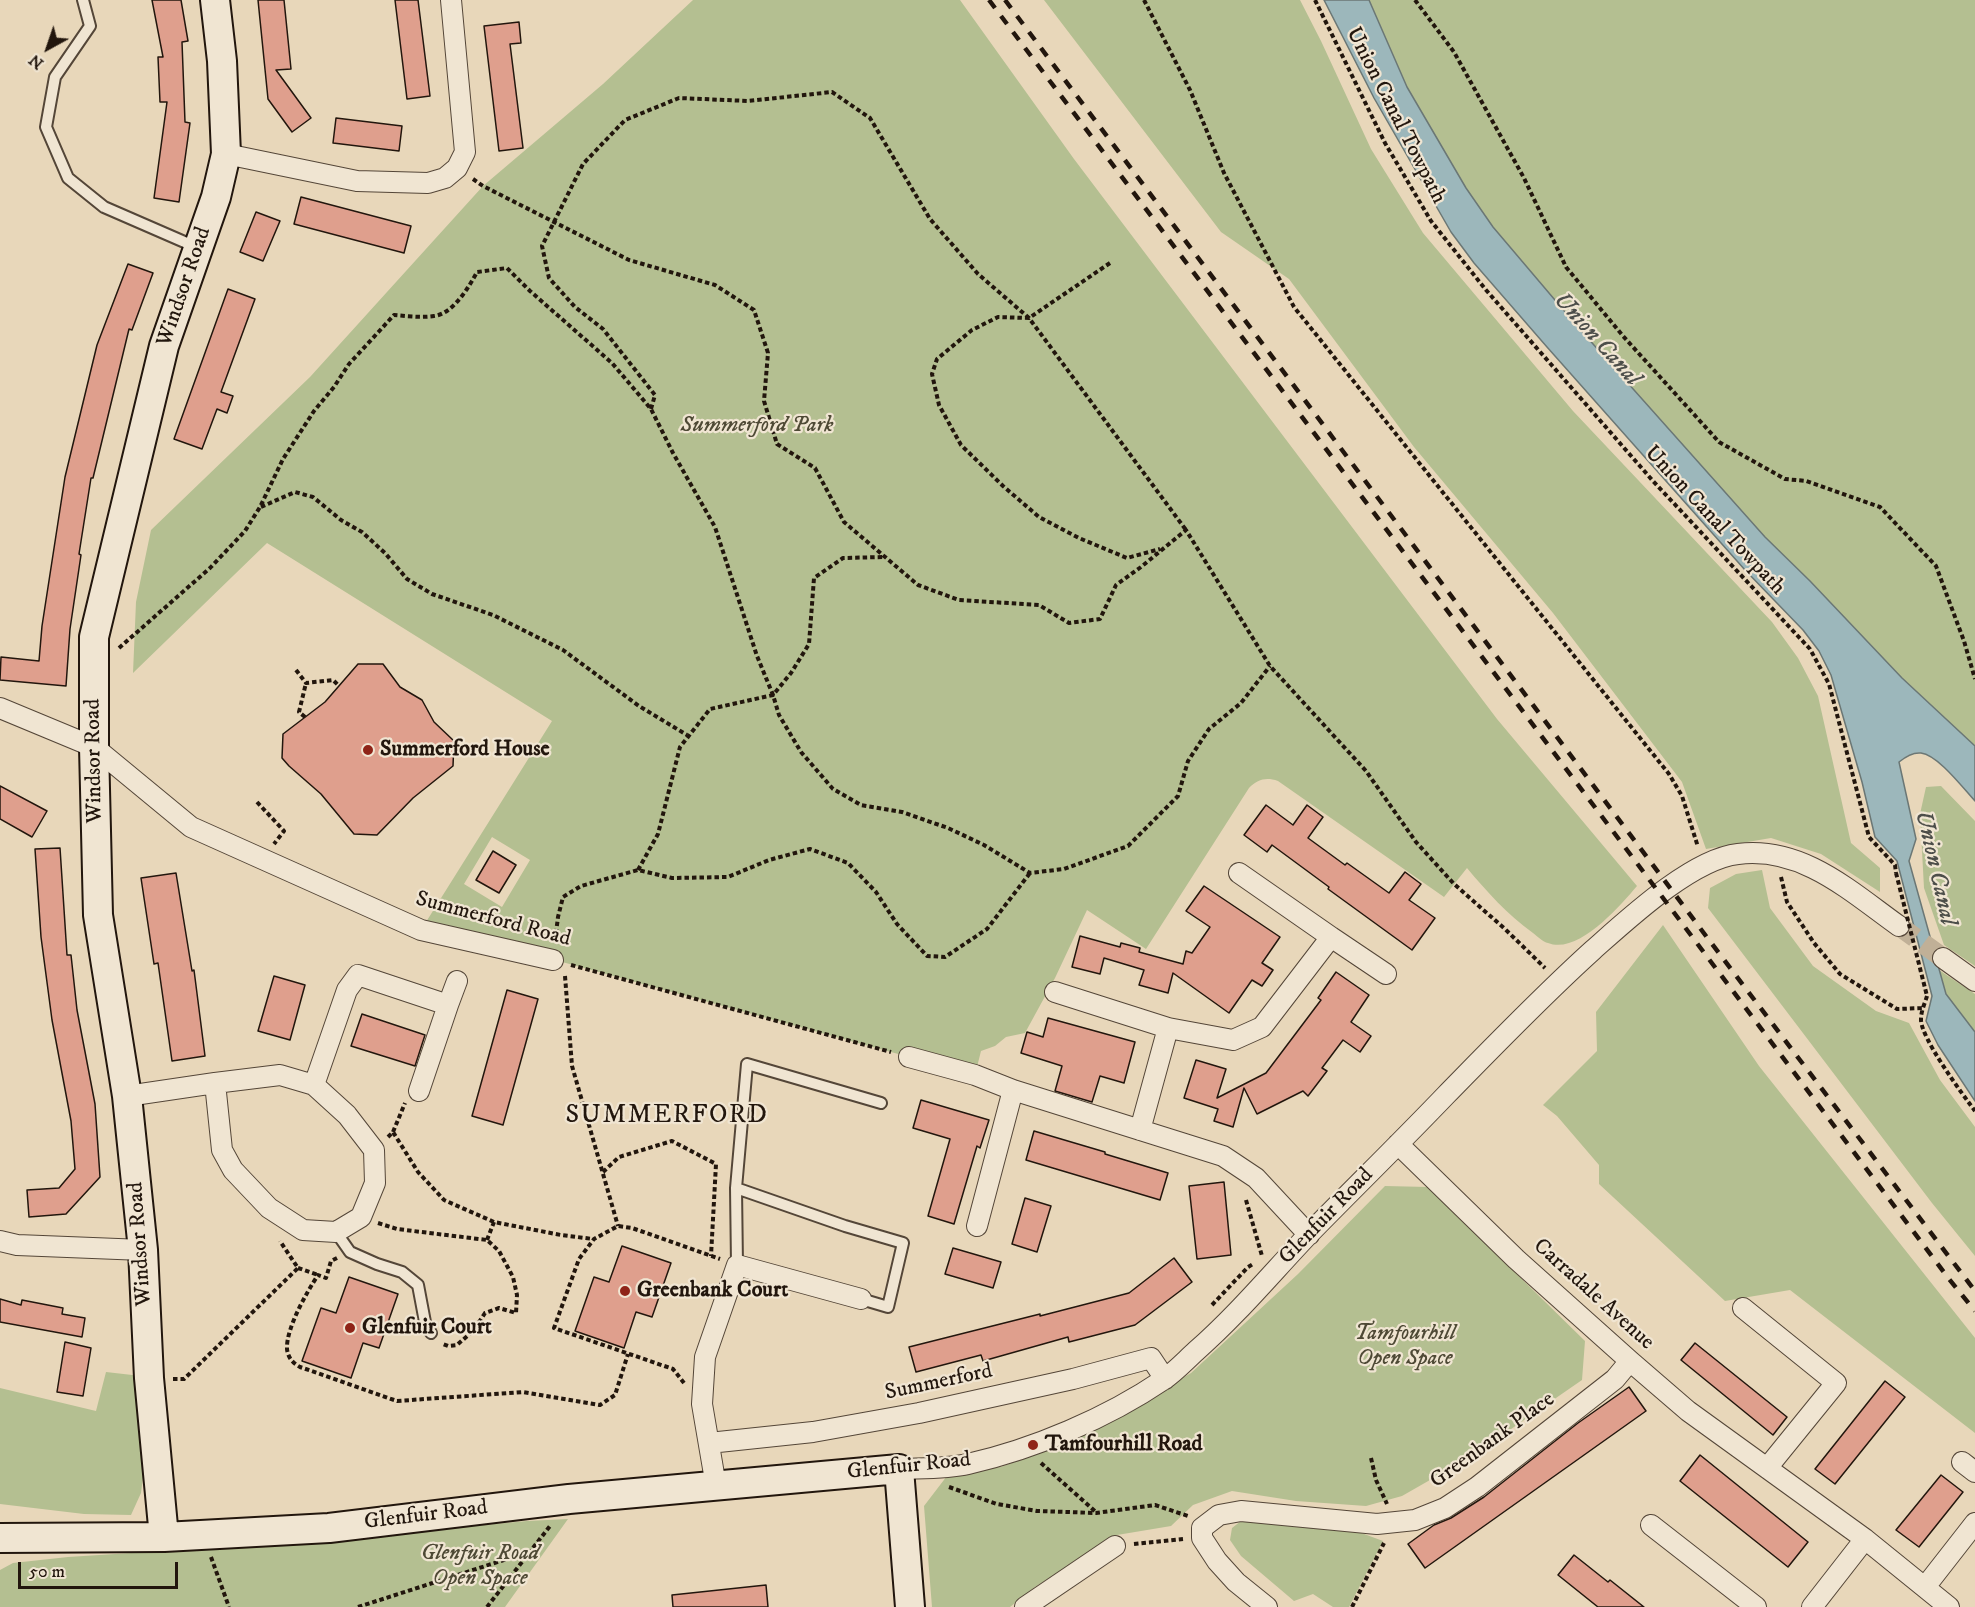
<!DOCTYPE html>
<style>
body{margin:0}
#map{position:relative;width:1975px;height:1607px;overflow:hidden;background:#e8d7ba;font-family:"IM FELL DW Pica",serif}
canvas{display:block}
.north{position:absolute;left:18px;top:18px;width:60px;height:60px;-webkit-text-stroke:4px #f0e5d2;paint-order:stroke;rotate:220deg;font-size:16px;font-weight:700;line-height:24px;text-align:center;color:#22160d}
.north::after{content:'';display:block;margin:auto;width:21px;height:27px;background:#22160d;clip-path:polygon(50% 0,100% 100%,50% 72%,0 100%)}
.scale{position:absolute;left:18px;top:1562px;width:160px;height:27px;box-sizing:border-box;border:3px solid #22160d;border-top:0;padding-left:8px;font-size:18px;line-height:21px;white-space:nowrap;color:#22160d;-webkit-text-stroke:4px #f0e5d2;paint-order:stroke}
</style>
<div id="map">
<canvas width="1975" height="1607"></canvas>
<div class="north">N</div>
<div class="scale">50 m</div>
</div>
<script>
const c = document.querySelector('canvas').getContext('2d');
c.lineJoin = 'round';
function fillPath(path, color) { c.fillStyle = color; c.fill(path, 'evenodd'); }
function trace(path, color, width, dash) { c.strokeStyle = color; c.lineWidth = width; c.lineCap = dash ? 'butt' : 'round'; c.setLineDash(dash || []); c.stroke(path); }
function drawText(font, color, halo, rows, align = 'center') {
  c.font = font + ' "IM FELL DW Pica",serif'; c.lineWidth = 4.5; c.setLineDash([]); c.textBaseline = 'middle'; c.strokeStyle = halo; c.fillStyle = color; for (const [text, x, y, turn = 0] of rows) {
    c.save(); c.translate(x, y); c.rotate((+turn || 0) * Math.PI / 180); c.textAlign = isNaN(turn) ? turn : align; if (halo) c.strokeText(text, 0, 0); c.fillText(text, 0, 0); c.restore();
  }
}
fillPath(new Path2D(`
 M693 0H960L1074 159 1497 719 1637 886C1620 906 1578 955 1548 943 1543 942 1537 936 1533 933 1507 914 1487 892 1467 868L1444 897 1278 781C1266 777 1258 779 1249 788L1146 949 1087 910 1055 978 1025 1033 1006 1037 995 1046 981 1051 975 1075 544 957 421 930 552 721 267 543 133 673 136 602 151 530 310 377 483 186 603 84ZM492 837 530 860 502 907 464 884Z
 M1044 0H1300L1321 41 1371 149 1423 233 1573 411 1772 622 1798 658 1818 696 1851 843 1880 868V892L1821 854 1771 838 1706 849 1682 782 1553 613 1414 447 1289 279 1221 232Z
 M1369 0H1975V746L1902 678 1810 581 1765 537 1577 326 1493 227 1466 188 1407 87Z
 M1941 786 1975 821V966L1944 945 1924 888 1920 814 1926 787Z
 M1762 870 1770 908 1813 966 1876 1011 1909 1023 1940 1080 1975 1127V1256L1932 1203 1708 908 1710 888 1736 874Z
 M1663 925 1759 1066 1975 1338V1433L1790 1290 1725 1301 1599 1184V1165L1557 1116 1543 1105 1597 1051 1596 1012Z
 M1939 970 1975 994V1032L1946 994Z
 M1385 1186 1428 1187 1585 1341 1582 1380 1472 1456 1402 1496 1366 1506 1296 1501 1232 1491 1193 1505 1171 1526 1117 1535 1035 1587 1010 1607H932L924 1506 950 1472 1001 1467 1079 1438 1191 1373 1298 1274Z
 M106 1372 141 1376 145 1462 141 1493 131 1515 84 1514 0 1504V1388L96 1411Z
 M568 1519 505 1607H0V1570L13 1563 68 1557 288 1543 527 1521Z
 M1241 1521 1348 1528 1383 1541 1349 1607H1333L1313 1594 1294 1601 1241 1556 1230 1540 1232 1528Z`), '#b4bf91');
const water = new Path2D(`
 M1324 0H1369L1407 87 1466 188 1493 227 1577 326 1765 537 1810 581 1902 678 1975 746V801C1963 788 1938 755 1921 753 1912 752 1905 757 1899 762L1916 839 1909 861 1946 994 1975 1032V1101L1938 1045 1926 1021 1932 996 1897 861 1875 837 1862 782 1831 675 1819 651 1803 630 1745 570 1547 347 1474 263 1451 232 1374 98Z`);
fillPath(water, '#9cb7bb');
trace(water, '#6b7775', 1.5);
const building = new Path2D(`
 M152 0H181L188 41 182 42 185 122 190 123 179 202 154 198 167 102H160L158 57H163Z
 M258 0H284L291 69 276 70 311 118 292 132 268 99Z
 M395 0H418L430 96 407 99Z
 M519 22 521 43 510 44 523 148 499 151 484 26Z
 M336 118 402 126 399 151 333 143Z
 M301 197 411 226 404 253 294 224Z
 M256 212 280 221 263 261 240 252Z
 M128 264 153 273 132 330 129 329 93 478H91L79 554 81 555 70 629 66 686 0 680 1 657 39 661 42 626 65 477 97 345Z
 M228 289 255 299 221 392 233 396 227 413 217 409 202 449 174 439Z
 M358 664H383L400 687 422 700 434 722 454 741 453 766 413 798 377 835 354 834 321 794 289 766 282 758 283 734 325 702Z
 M0 786 47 811 32 837 0 819Z
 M1266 805 1293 825 1307 805 1323 817 1308 838 1345 865 1347 863 1389 893 1405 872 1421 884 1409 900 1435 918 1412 950 1328 889 1329 887 1272 845 1267 852 1244 835Z
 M60 848 67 955H71L77 1010 95 1104 100 1177 66 1214 29 1217 27 1190 59 1188 75 1169 71 1121 52 1020 41 937 35 849Z
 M493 851 516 865 499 893 476 880Z
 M176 873 192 971 194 970 205 1056 172 1061 158 963 154 964 141 878Z
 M1204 886 1280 937 1262 963 1273 970 1262 986 1252 980 1229 1013 1173 973 1168 993 1139 985 1144 970 1104 958 1100 974 1072 967 1080 936 1120 947 1121 943 1140 948 1139 952 1183 964 1186 951 1192 953 1210 927 1186 911Z
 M1336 972 1369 995 1351 1022 1371 1036 1360 1052 1343 1040 1322 1068 1327 1071 1308 1096 1303 1091 1257 1114 1244 1088 1233 1127 1214 1121 1218 1109 1184 1098 1196 1060 1226 1069 1217 1098 1266 1073 1321 1000 1318 998Z
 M274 976 305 985 290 1040 258 1031Z
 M507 990 538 999 503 1125 472 1116Z
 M362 1014 425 1035 415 1066 351 1046Z
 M1048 1018 1135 1042 1124 1083 1100 1076 1092 1102 1055 1091 1062 1066 1021 1053 1027 1032 1043 1037Z
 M921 1100 989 1120 980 1148 977 1146 954 1224 928 1216 950 1139 913 1128Z
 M1034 1131 1105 1152V1154L1168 1173 1160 1200 1026 1160Z
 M1224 1182 1231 1255 1197 1259 1189 1186Z
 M1025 1198 1051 1206 1037 1252 1012 1244Z
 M622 1246 671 1263 652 1317 636 1312 624 1348 575 1331 594 1277 609 1282Z
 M953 1248 1001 1262 993 1288 945 1274Z
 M1174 1258 1192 1282 1135 1325 1069 1342 1068 1337 983 1361 981 1355 916 1372 909 1347 1040 1314V1316L1129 1293Z
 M349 1277 398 1294 379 1348 363 1343 351 1378 302 1361 321 1308 336 1313Z
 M0 1299 21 1305 22 1300 63 1308 62 1314 85 1318 82 1337 0 1322Z
 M65 1342 91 1348 83 1396 57 1392Z
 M1695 1343 1787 1417 1773 1435 1681 1360Z
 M1885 1381 1905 1397 1835 1484 1815 1469Z
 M1629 1387 1646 1411 1425 1568 1408 1544 1434 1525 1451 1518 1484 1497 1578 1423Z
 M1700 1455 1808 1542 1788 1567 1680 1481Z
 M1941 1475 1963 1492 1919 1547 1896 1530Z
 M1574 1555 1608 1582 1610 1580 1644 1607H1598L1558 1575Z
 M766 1585 768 1607H673L672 1595Z`);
fillPath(building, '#df9f8d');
trace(building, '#22160d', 1.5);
trace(new Path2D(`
 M1899 926 1943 958`), '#c0b097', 20, [20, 10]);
const lane = new Path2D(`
 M83 0 90 26 55 77 46 127 68 178 104 207 196 247
 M736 1188 845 1226 903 1243 888 1307 861 1299
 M336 1232 350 1252 377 1264 402 1272 418 1285 425 1322 431 1333
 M737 1265 736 1188 747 1064 881 1103`);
const street = new Path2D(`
 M226 154 357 181 428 183 445 178 457 168 465 152 451 0
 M0 708 94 747 191 827 421 930 553 960
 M1239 873 1331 937
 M1943 958 1975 981
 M1055 992 1168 1028 1233 1040 1262 1027 1331 937 1386 974
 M448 1005 457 981
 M909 1057 975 1075 1013 1090 1223 1156 1256 1178 1309 1235
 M314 1085 347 990 358 975 448 1005 419 1091
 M127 1096 215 1083 280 1075 314 1085 347 1115 374 1150 375 1183 361 1217 336 1232 303 1230 269 1208 233 1170 222 1150 215 1083
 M1140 1130 1168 1028
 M1398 1144 1516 1259 1630 1361 1688 1411 1865 1539 1949 1607
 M977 1226 1013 1090
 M0 1241 17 1245 143 1250
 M1743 1308 1836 1383 1767 1468
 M709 1443 813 1432 919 1413 1073 1379 1151 1358 1165 1379
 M1962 1462 1975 1472
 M899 1469C921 1468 946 1469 968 1464 1034 1449 1107 1418 1163 1380 1175 1372 1185 1361 1196 1351 1237 1315 1272 1273 1309 1234 1355 1187 1401 1142 1446 1095 1494 1046 1542 996 1593 950 1628 919 1692 859 1738 854 1802 846 1850 891 1899 926
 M716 1486 702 1404 705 1357 737 1265 861 1299
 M1651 1525 1756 1607
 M1925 1587 1975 1523
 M1025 1607 1115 1546
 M1267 1607 1236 1582 1217 1561 1202 1538V1528L1219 1515 1241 1511 1377 1524 1415 1520 1445 1508 1477 1487 1615 1379 1630 1361
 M1812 1607 1865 1539`);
const secondary = new Path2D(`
 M164 1537 149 1378 143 1250 127 1096 98 915 94 747V637L164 346 216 197 226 154 222 61 215 0
 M0 1538 164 1537 329 1528 569 1499 899 1469 910 1607`);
trace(lane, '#544638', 14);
trace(street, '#544638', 22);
trace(secondary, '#22160d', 32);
trace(new Path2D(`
 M1144 0 1190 90 1224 173 1294 307 1669 774 1682 796 1698 847
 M1315 0 1385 143 1431 221 1486 290 1653 481 1810 649 1829 684 1869 837 1895 865 1896 873
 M1415 0 1454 52 1524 178 1566 267 1623 336 1719 442 1785 479 1806 481 1880 507 1936 566 1964 641 1975 679
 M473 179 483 186 629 260 715 285 754 310 768 353 764 401 777 444 815 468 844 522 918 585 959 600 1039 605 1069 623 1100 619 1116 585 1141 567 1186 530 1270 666 1366 771 1416 842 1454 884 1505 929 1545 968
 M1110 263 1029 318 998 317 972 330 937 359 932 374 939 405 961 445 1003 486 1039 517 1079 538 1127 558 1160 549
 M651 409 655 395 603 329 575 307 549 278 542 246 583 164 625 120 679 98 748 101 832 92 870 118 930 219 978 274 1029 318 1186 530
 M261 507 295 492 313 497 341 520 362 532 385 553 407 579 432 594 493 615 563 650 639 706 687 735
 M119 648 210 568 245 531 260 507 283 459 314 411 334 387 349 364 394 315C407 316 421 318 434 316 453 314 469 287 477 272L507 268 530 291 612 363 651 409 673 453 715 527 757 656 773 695 779 715 801 752 833 789 861 805 902 812 948 828 984 845 1030 873 1064 869 1128 846 1178 796 1188 761 1209 729 1241 703 1270 666
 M296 670 306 683 333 680 339 686
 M305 717 299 712 306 683
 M257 802 284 831 274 844
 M638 870 658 834 680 747 710 709 773 695 791 673 809 644 814 578 843 558 885 557
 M1781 877 1787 902 1814 943 1840 974 1897 1009 1924 1008
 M555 941 558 917 563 897 581 886 638 870 672 878 728 877 769 860 810 849 848 863 876 892 897 924 927 956 945 957 987 929 1030 873
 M571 965 891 1052
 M565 976 572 1066 618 1226
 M1927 996C1925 1003 1921 1011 1921 1019 1920 1037 1963 1095 1975 1111
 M393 1132 405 1103
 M388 1137 393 1132 418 1172 444 1200 494 1222 561 1235 593 1239
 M603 1172 619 1157 672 1141 716 1164 711 1256
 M1246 1200 1262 1256
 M378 1223 397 1229 487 1240 499 1251 513 1277 517 1295 516 1313 499 1308 485 1313 474 1330 457 1345 448 1346 443 1344
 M487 1240 494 1222
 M337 1258 331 1261 326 1278 318 1275C307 1292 286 1328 287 1349 288 1358 293 1363 300 1367L397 1401 523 1392 600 1405 615 1395 628 1354
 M298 1268 318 1275
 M1212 1305 1248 1267 1253 1264
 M173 1379H184L298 1268 280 1241
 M684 1383 673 1369 554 1328 579 1259 594 1239 618 1226 632 1228 720 1259
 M1371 1458 1376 1480 1387 1504
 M1041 1463 1096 1512
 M949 1487 997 1504 1037 1511 1096 1513 1155 1505 1188 1516
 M1134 1544 1183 1539
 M211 1557 229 1607
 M358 1607 532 1551
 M487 1607 550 1526
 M1352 1607 1384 1543`), '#22160d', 4, [4.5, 3]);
trace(lane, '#f0e5d2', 10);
trace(street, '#f0e5d2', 20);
trace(secondary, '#f0e5d2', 28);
trace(new Path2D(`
 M989 0 1949 1279 1975 1311
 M1005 0 1709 940 1975 1291`), '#22160d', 4.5, [10, 10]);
trace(new Path2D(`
 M1896 873 1927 996`), '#22160d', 4, [4.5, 3]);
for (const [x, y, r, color] of [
 [368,750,6,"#8f2418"],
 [625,1291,6,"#8f2418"],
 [350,1328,6,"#8f2418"],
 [1033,1445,6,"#8f2418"]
]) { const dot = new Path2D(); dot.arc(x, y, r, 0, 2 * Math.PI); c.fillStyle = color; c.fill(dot); trace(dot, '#f0e5d2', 2); }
drawText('22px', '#22160d', '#f0e5d2', [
 ["Union Canal Towpath",1395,116,63],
 ["Windsor Road",185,287,-71],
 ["Union Canal Towpath",1714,521,47],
 ["Windsor Road",95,761,-91],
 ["Summerford Road",493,920,15],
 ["Glenfuir Road",1327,1217,-46],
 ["Windsor Road",141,1244,-94],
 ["Carradale Avenue",1593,1295,42],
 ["Summerford",939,1383,-12],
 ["Greenbank Place",1493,1441,-36],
 ["Glenfuir Road",909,1467,-6],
 ["Glenfuir Road",426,1516,-7]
]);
drawText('italic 22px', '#4e4935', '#f0e5d2', [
 ["Summerford Park",757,426],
 ["Tamfourhill",1405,1334],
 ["Open Space",1405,1359],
 ["Glenfuir Road",480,1554],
 ["Open Space",480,1579]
]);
drawText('bold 22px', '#22160d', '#f0e5d2', [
 ["Summerford House",380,750],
 ["Greenbank Court",637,1291],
 ["Glenfuir Court",362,1328],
 ["Tamfourhill Road",1045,1445]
], 'left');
drawText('italic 24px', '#4d4e4a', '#f0e5d2', [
 ["Union Canal",1596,340,48],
 ["Union Canal",1934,868,77]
]);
c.letterSpacing = '1.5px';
drawText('26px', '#22160d', '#f0e5d2', [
 ["SUMMERFORD",667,1117]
]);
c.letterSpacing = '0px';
</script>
